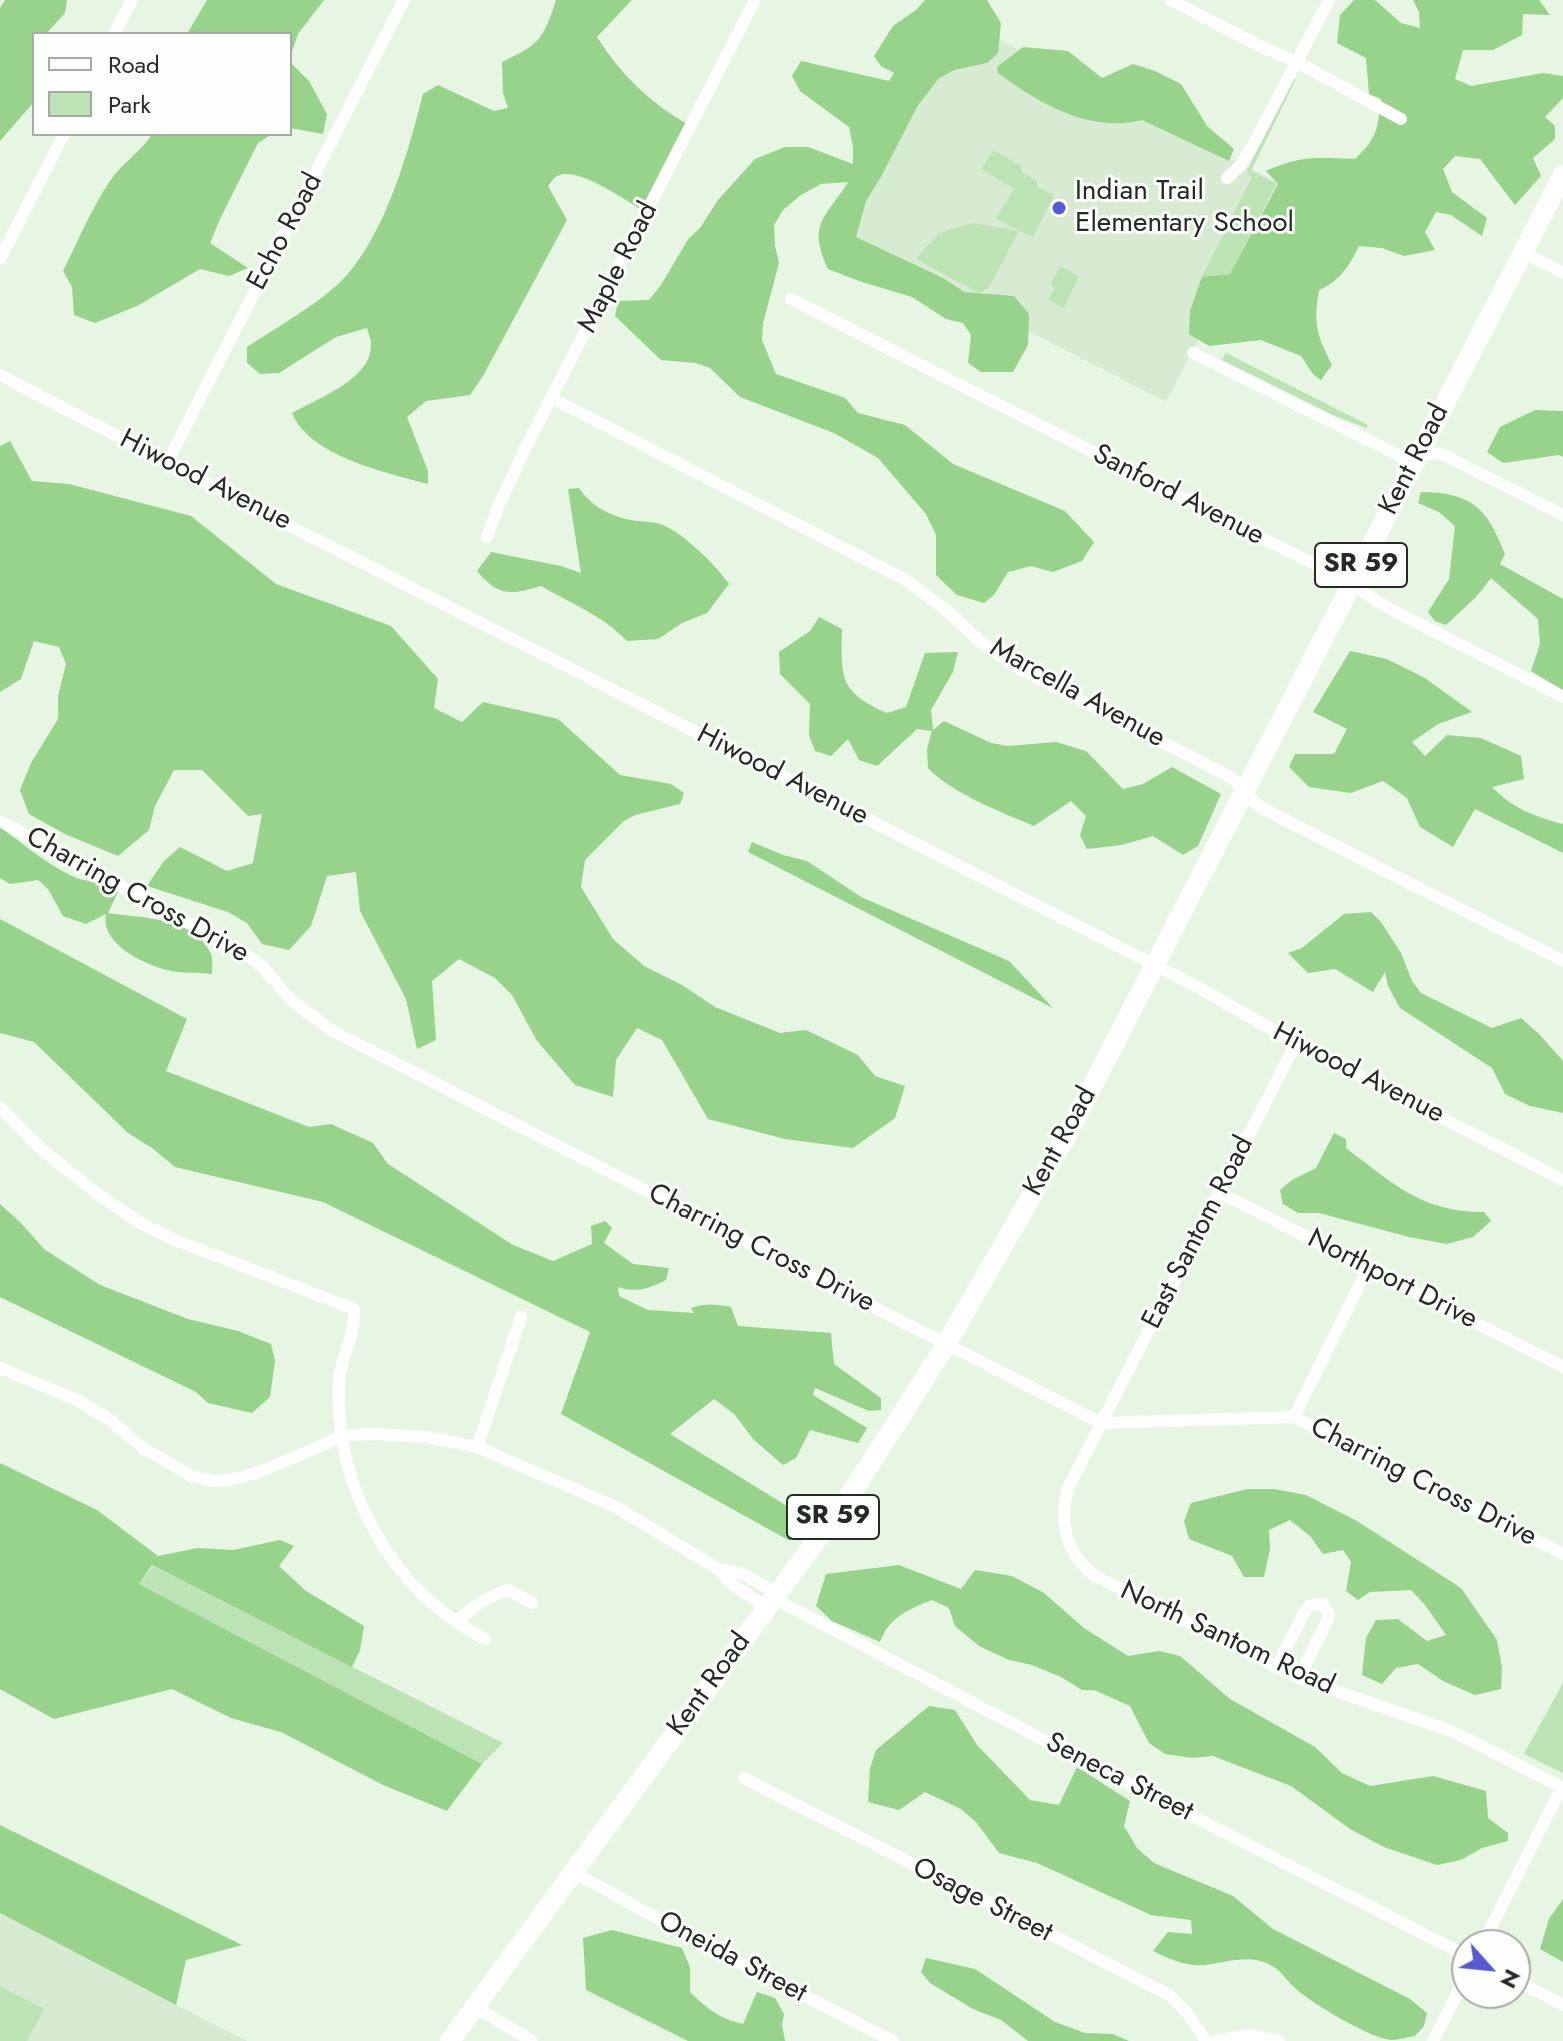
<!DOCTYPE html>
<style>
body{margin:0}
#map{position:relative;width:1563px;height:2041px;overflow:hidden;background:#e6f6e3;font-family:Jost,sans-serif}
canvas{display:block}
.legend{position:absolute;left:32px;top:32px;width:260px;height:104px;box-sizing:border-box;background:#fcfffb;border:2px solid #a6aaa5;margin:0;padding:10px 14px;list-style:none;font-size:24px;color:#252b24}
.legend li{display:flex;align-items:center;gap:16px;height:40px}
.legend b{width:40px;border:2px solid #a6aaa5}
.north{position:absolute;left:1451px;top:1929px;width:80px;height:80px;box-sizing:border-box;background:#fcfffb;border:2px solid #a6aaa5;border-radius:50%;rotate:117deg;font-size:22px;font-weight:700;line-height:32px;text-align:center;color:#252b24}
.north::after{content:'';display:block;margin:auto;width:28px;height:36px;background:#5859d0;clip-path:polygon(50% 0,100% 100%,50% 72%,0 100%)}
</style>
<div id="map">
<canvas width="1563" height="2041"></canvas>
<ul class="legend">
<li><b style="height:10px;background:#fff"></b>Road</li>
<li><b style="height:22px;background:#bbe3b3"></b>Park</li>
</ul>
<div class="north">N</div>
</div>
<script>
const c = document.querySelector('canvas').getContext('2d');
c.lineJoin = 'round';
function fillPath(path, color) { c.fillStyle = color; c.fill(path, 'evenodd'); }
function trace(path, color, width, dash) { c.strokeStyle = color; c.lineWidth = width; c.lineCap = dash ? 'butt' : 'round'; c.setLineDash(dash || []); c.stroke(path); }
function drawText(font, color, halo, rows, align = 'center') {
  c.font = font + ' Jost,sans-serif'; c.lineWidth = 6; c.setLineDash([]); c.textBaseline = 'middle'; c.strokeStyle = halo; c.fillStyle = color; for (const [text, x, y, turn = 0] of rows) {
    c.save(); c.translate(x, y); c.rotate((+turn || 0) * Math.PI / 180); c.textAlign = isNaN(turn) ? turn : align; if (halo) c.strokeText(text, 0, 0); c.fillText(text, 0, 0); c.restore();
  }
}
fillPath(new Path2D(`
 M952 15 1278 183 1166 402 840 234Z
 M0 1913 176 2005 247 2041H0Z`), '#d7ebd2');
fillPath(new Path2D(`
 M1294 78 1296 79 1251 171 1276 184 1230 274 1202 277 1252 177 1247 172 1250 164Z
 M994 150 1021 166 1022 172 1037 181V187L1054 195 1033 237 996 219 1014 189 981 169Z
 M972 223 1019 231 989 287 979 293 916 259 939 233Z
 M1060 266 1079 276 1064 308 1048 300 1055 287 1051 284Z
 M1226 353 1368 425 1366 428 1335 416 1222 360Z
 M153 1566 503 1743 482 1764 139 1584Z
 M1563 1683V1773L1524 1754Z
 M0 1986 44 2009 27 2041H0Z`), '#bbe3b3');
fillPath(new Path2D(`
 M5 0H67L65 13 46 34H34V102L0 141V8Z
 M207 0H324L298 34 290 58V34H187Z
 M556 0H632L597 37C620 74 650 103 687 124L644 211C626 201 577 165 557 176 553 178 551 183 548 186L567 220 483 376 470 395 426 401 407 417 428 471V484C387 473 309 456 292 413 317 399 371 379 371 346 372 341 368 333 367 328L336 337 279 373 260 374 247 363V347C277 327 324 301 347 275 387 228 408 153 423 94L438 85 494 111 508 108 503 93 502 62C540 44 543 40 556 0Z
 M925 0H987L1001 23 998 53 987 63 954 70 938 79 917 107 881 177 866 201 856 237 943 278 964 292 1014 296 1029 314 1028 345 1013 372H981L968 363 971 335 963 323 946 319 912 297 859 281 828 269C807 222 826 218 848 182L821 184 801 195 783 210 774 225 775 246 779 263 763 323 762 340 776 374 845 398 858 413 905 425 953 464 1065 511 1094 542 1082 561 1053 572 1031 566 1008 572 994 595 984 603 957 595 936 575V535L926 514 878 458 834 433 740 397 710 368 695 363 661 360 615 316 618 301 649 300 661 285 689 238 700 228 718 200 755 159 785 147H808L853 164V147L849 127 800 91 792 76 801 61 889 81 894 73 881 66 874 56 893 26 916 10Z
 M1354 0H1375L1401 23 1420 28 1419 12 1413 0H1539L1550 15 1523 14 1522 35 1493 50H1463L1455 79 1471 86 1543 73 1563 76V98L1545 117 1555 126V139L1533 158 1541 176 1515 205 1480 159 1455 156 1443 169 1452 192 1487 218 1482 236 1451 215 1436 212 1425 232 1435 250 1404 256 1382 248 1359 246C1350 265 1339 282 1319 290 1313 324 1317 335 1332 365L1321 380 1313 374 1301 356 1261 340 1209 346 1189 334 1190 311 1202 277 1230 274 1278 184 1266 171C1302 155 1317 158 1355 159 1377 139 1378 128 1381 99L1369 94 1366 58 1337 43 1340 15Z
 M1023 47 1068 51 1102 78 1133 64 1155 71 1181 84 1207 126 1234 149 1229 161 1142 120C1089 133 1040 104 998 73L997 67Z
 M290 62 309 81 327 114 323 134 290 128Z
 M152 134H272L258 143 220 219 210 243 248 268 229 276 200 269 137 306 95 323 74 315 72 287 63 271C78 241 91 209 110 181 122 163 141 152 152 134Z
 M1535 410 1563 411V457L1559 455 1503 463 1487 452 1500 427Z
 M10 441 32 481 69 484 191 516 276 584 391 626 438 679 434 708 462 722 483 702 558 719 620 775 671 784 684 793 680 804 635 815 624 821 585 860 581 887 613 939 644 966 682 985 715 1007 780 1033 806 1030 858 1055 875 1076 905 1086 895 1118 853 1148 785 1139 708 1119 662 1040 637 1028 616 1060 613 1097 575 1085 537 1041 512 995 495 978 459 959 432 981 436 1040 417 1049 406 999 360 911 356 872 327 876 311 926 289 950 262 944 247 923 228 912 147 886 164 861 180 847 227 871 253 863 262 814 248 816 202 770H174L155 806 149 830 118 856 65 834 29 814 20 790 31 763 58 719V696L66 664 59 647 34 641 21 679 0 692V446Z
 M579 488C591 506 609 516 631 520 642 522 653 521 663 525 684 534 717 566 729 584L707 613 682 623 658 639 627 641C602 615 572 604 541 586 510 595 499 597 477 571L491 552 561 566 581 573 568 489Z
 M1421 492C1473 493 1487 508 1505 554L1500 564 1563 599V690L1531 671 1540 644 1538 619 1491 578 1477 596 1446 625 1435 621 1428 612 1449 579 1455 526 1439 512 1418 503Z
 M819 617 842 629C841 678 839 692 887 713L906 707 925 653 958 652 953 672 931 710 933 730 944 721 991 743 1008 746 1056 742 1086 751 1123 789 1143 784 1172 767 1221 794 1198 846 1183 855 1153 836 1122 845 1087 849 1080 835 1086 816 1071 801 1034 826C1001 812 953 794 928 768L927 749 932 731 917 729 877 766 859 760 848 739 831 756 815 751 809 735 810 704 780 674 779 652 810 631Z
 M1350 651 1387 659 1425 678 1472 712 1438 724 1412 742 1425 756 1447 735 1481 738 1521 756 1524 779 1492 787C1512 808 1535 817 1563 824V853L1475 809 1453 847 1420 827 1407 798 1383 781 1351 793 1309 787 1289 767 1295 754H1334L1347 729 1313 712Z
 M0 827C23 844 44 862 70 875 87 884 97 878 118 892L108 913C140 918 195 917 211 954 213 959 212 968 212 974 198 972 181 974 167 970 144 964 100 944 106 914L86 924 63 916 48 889 38 880 10 884 0 878Z
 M752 842 783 855 807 861 861 897 1009 961 1053 1008 748 852Z
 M1371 912 1381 922 1401 953 1412 981 1421 993 1492 1028 1521 1018 1540 1035 1563 1061V1113L1530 1106 1505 1094 1492 1068 1400 1008 1388 986 1385 972 1373 992 1335 969 1308 973 1288 953 1302 948 1344 914Z
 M0 919 187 1019 166 1071 309 1127 331 1124 373 1143 388 1164 513 1245 553 1261 592 1244 591 1226 605 1221 612 1228 604 1243 633 1264 669 1268 666 1280C648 1289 637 1293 618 1287L619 1296 648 1310 694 1313 691 1308C705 1303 716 1304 731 1307L738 1326 831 1333 834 1364 881 1398V1410L869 1411 815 1388 813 1395 867 1428 858 1443 810 1430 796 1458 783 1465 754 1440 734 1414 714 1399 670 1434 795 1511 790 1541 561 1414 590 1332 323 1202 175 1167 152 1148 128 1133 34 1042 0 1033Z
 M1334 1133 1346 1139V1148C1394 1184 1421 1212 1484 1212L1491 1221 1473 1237 1447 1244 1409 1237 1319 1213H1298L1283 1204 1280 1190 1292 1180 1316 1168Z
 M0 1204 21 1223 44 1249 100 1285 188 1319 238 1331 271 1344 275 1361 270 1397 252 1413 208 1403 196 1392 0 1297Z
 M0 1463 97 1510 158 1556 198 1548 233 1550 280 1540 294 1546 279 1566 306 1591 364 1626 360 1650 352 1667 152 1565 139 1584 482 1764 447 1811 383 1785 281 1732 231 1718 172 1689 54 1719 0 1689Z
 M1247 1489H1274L1306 1495 1357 1521 1461 1588 1497 1640 1502 1668 1501 1689 1475 1695 1443 1681 1418 1664 1396 1668 1382 1684 1362 1675 1366 1638 1376 1620 1398 1619 1427 1641 1446 1635 1425 1605 1411 1590 1370 1592 1358 1600 1346 1591 1351 1562 1343 1550 1323 1554 1310 1536 1290 1520 1269 1530 1270 1549 1264 1577H1244L1232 1556 1189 1539 1184 1521 1191 1503Z
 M899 1565 961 1589 975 1570 1012 1576 1044 1593 1084 1628 1128 1656 1159 1651 1180 1656 1230 1699 1315 1747 1342 1773 1370 1786 1433 1776 1486 1791 1488 1818 1508 1833V1841L1482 1848 1461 1860 1437 1865 1384 1847 1350 1829 1291 1786 1213 1756 1193 1758 1165 1754 1149 1743 1130 1706 1094 1690H1082L1061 1677 1032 1665 1009 1660 979 1646 955 1626 949 1608 932 1600C909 1609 889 1617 880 1642L832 1621 816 1606 826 1574Z
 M929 1706 955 1710 977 1745 1030 1800 1059 1805 1077 1767 1130 1801 1124 1826 1137 1848 1154 1863 1233 1896 1273 1929 1410 1999 1427 2013 1424 2026 1415 2036C1408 2037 1398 2040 1391 2040 1370 2038 1309 2002 1294 1987 1288 1982 1283 1974 1277 1969 1252 1952 1231 1962 1205 1965 1187 1967 1169 1959 1153 1951L1168 1932 1192 1934 1191 1920 1151 1915 1037 1863 999 1853 976 1822 961 1809 925 1792 899 1810 868 1802 870 1768 876 1750Z
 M0 1825 242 1945 186 1960 176 2005 0 1913Z
 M1563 1899V1962L1540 1949 1549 1919Z
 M612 1930 682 1948 690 1967V1992C706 2008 720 2019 743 2024L757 1992 775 1998 784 2014 782 2025 785 2041H688L586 1990 583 1938Z
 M926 1958 975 1969 1055 2022 1085 2033 1113 2034 1129 2041H1028L1001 2020 973 2009 930 1983 921 1972Z`), '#97d38b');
trace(new Path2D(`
 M1170 0 1264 48 1297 62 1401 119
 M114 34 132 0
 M1227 178 1240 166 1253 145 1329 0
 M1523 252 1563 273
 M0 259 64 134
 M791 299 1337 576 1390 609 1563 697
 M1193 353 1402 457 1440 453 1563 515
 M0 375 278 520 1192 984 1296 1043 1563 1180
 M551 398 904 579 944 608 981 642 1018 668 1232 778 1256 804 1273 814 1563 961
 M167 463 404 0
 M487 537 498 507 526 447 755 0
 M0 821 246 954 263 967 291 1000 331 1030 1101 1423 1294 1417 1563 1554
 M1296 1043 1068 1488C1059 1523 1066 1554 1095 1576L1299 1678 1454 1732 1563 1788
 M0 1107 41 1149 99 1195 142 1224 175 1240 354 1309C356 1334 341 1356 339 1381 334 1487 390 1590 485 1639
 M1220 1193 1563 1367
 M0 1368 77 1400 110 1420 143 1448 191 1476 213 1481 231 1480 262 1471 343 1436 371 1434 427 1437 477 1447 616 1507 718 1569 732 1584 766 1607
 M1294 1417 1368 1268
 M477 1447 521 1317
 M718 1569 743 1574 777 1593
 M773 1598 1053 1745 1467 1956
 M457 1622C473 1606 486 1598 508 1590L532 1603
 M1276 1668 1304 1613 1310 1605 1323 1604 1329 1614 1327 1621 1299 1678
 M744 1778 1169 1995 1187 2013 1206 2041
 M573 1872 724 1955 893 2041
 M1482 1945 1562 1787
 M1515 1980 1563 2005
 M475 2007 532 2041
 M1216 2041 1249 2035 1279 2041
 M1433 2041 1467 1975`), '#fff', 12);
trace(new Path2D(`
 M450 2041 854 1489 941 1353 1068 1133 1563 175`), '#fff', 20);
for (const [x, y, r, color] of [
 [1059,208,8,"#5859d0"]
]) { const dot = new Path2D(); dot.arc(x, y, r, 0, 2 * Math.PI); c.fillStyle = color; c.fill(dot); trace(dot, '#fcfffb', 3); }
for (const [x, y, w] of [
 [1361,565,92],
 [833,1517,92]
]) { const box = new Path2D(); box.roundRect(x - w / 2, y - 22, w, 44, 6); c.fillStyle = '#fcfffb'; c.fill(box); trace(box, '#252b24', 2); }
drawText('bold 26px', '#252b24', null, [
 ["SR 59",1361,565],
 ["SR 59",833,1517]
]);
drawText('28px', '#252b24', '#fcfffb', [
 ["Indian Trail",1075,192],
 ["Elementary School",1075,224]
], 'left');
drawText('28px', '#252b24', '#fcfffb', [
 ["Echo Road",286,232,-62],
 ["Maple Road",619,268,-63],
 ["Kent Road",1415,460,-63],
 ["Hiwood Avenue",205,481,27],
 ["Sanford Avenue",1178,496,27],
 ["Marcella Avenue",1077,694,29],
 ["Hiwood Avenue",782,776,27],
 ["Charring Cross Drive",137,896,29],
 ["Hiwood Avenue",1358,1074,27],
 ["Kent Road",1061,1142,-61],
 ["East Santom Road",1199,1233,-63],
 ["Charring Cross Drive",761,1249,27],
 ["Northport Drive",1392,1280,27],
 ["Charring Cross Drive",1423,1483,27],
 ["North Santom Road",1227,1639,25],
 ["Kent Road",710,1685,-54],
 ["Seneca Street",1119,1778,27],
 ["Osage Street",982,1901,27],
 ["Oneida Street",732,1958,28]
]);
</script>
